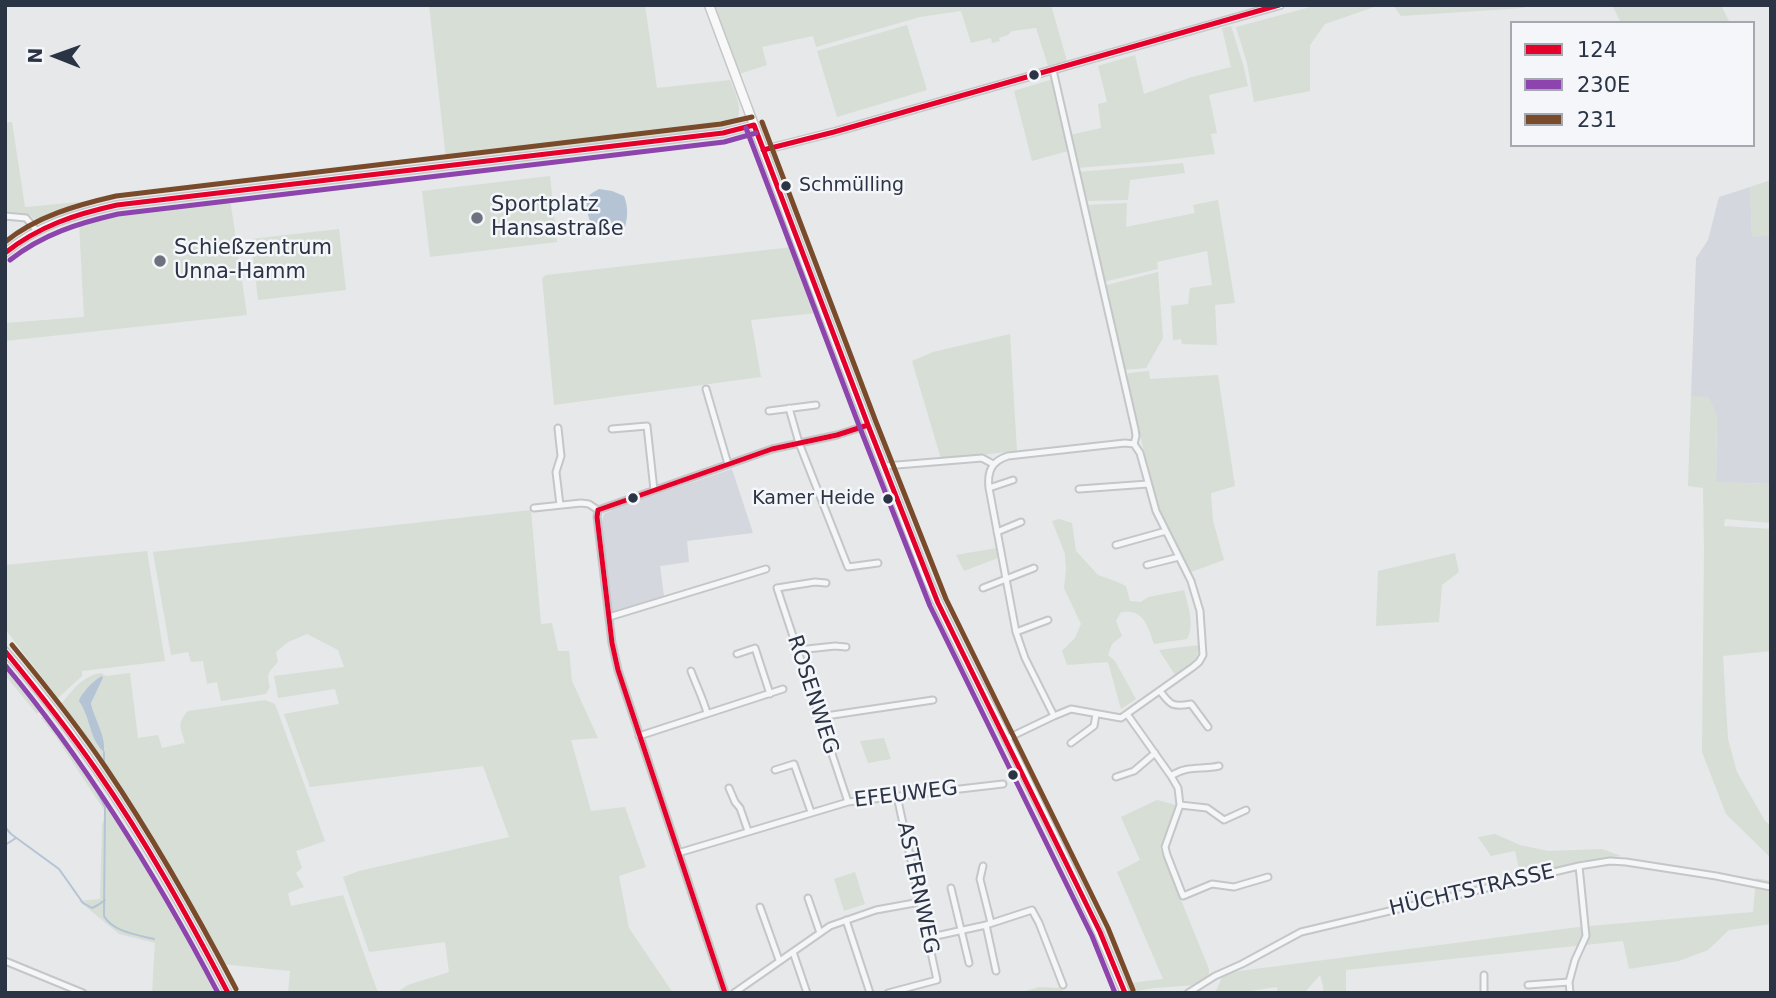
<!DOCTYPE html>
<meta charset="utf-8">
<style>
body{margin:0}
#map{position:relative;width:1776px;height:998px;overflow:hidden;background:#e6e8ea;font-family:"DejaVu Sans",sans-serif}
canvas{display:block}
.frame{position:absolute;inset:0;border:7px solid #2b3445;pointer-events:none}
.legend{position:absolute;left:1510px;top:21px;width:245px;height:126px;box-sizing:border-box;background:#f4f6f9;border:2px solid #a4a8b1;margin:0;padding:9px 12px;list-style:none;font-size:21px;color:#2b3445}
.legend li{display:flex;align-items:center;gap:14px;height:35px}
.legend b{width:35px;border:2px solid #a4a8b1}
.north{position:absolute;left:21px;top:21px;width:70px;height:70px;-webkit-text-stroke:5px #f4f6f9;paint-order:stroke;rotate:271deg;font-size:19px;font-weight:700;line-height:28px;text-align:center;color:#2b3445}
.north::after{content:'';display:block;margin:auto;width:24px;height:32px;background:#2b3445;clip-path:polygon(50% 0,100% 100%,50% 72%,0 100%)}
</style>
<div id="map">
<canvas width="1776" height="998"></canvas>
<div class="frame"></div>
<ul class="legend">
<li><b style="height:9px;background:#e4002b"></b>124</li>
<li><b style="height:9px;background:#8e44ad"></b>230E</li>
<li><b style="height:9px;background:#7a4b2a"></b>231</li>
</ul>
<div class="north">N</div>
</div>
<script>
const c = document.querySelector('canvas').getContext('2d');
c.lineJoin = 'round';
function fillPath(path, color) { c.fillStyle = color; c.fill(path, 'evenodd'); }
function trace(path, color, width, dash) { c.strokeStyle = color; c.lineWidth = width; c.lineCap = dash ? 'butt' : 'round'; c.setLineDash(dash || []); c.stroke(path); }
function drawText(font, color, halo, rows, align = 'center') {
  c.font = font + ' "DejaVu Sans",sans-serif'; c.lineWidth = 5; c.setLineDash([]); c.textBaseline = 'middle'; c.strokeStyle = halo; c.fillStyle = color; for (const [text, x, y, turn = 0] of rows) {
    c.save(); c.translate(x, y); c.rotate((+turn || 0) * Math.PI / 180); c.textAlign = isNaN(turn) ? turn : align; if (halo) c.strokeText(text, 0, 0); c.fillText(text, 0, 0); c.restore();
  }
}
fillPath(new Path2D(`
 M1750 187 1752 236H1771V484L1716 482 1717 417 1709 398 1691 396 1696 258 1708 240 1719 197Z
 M732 469 753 533 687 541 689 562 660 566 664 596 612 612 601 525 604 514 616 508Z`), '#d4d7dd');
fillPath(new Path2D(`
 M429 5H645L657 88 730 80C735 93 746 113 733 124 730 127 726 128 723 130L446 159Z
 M711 5H1051L1067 61 1048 66 1036 28 1012 31 1008 35 999 38 1000 41 992 43 991 38 971 43 961 11 920 17 816 47 813 36 762 47 767 65 736 75Z
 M1318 5H1380L1325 24 1310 45V91L1254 102 1247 63 1236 27Z
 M1393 5H1524V8L1401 16Z
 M1612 5H1721L1730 23H1621Z
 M907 25 927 90 837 117 817 51Z
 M1231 26 1243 64 1248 86 1209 95 1217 133 1211 134 1215 154 1150 162 1077 168 1070 135 1101 128 1098 104 1107 102 1098 66 1135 55 1144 94 1192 77 1231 67 1222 28Z
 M1053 79 1068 151 1032 161 1014 91Z
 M12 122 25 207 80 202 73 211 39 223 29 214H6L5 123Z
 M1183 163 1185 173 1130 180 1128 200 1084 201 1078 172Z
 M550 176 557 242 430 257 422 191Z
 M1771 180V236L1752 237 1750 187Z
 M230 199 247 315 5 341V323L84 317 79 223 105 216Z
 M1218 200 1235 303 1215 305 1217 345 1182 344 1181 339 1173 340 1171 306 1188 304 1190 288 1212 285 1207 251 1157 262 1158 269 1103 282 1085 205 1127 203 1126 227 1195 213 1193 205Z
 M339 229 346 290 258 300 251 239Z
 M793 247 817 313 751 320 761 377 554 405 542 278 546 275Z
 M1158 272 1163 338 1146 368 1123 370 1103 286Z
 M1010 334 1017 451 941 459 912 361 933 352Z
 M1149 371 1150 379 1218 375 1235 486 1211 493 1213 521 1224 560 1191 572 1160 513 1125 378 1129 373Z
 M1691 396 1709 397 1717 417 1716 482 1771 484V523L1725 519 1724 526 1771 529V651L1723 656 1728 739 1737 772 1765 821 1771 826V858L1726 814 1702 752 1704 549 1703 488 1688 486Z
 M531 510 541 624 552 623 558 651H569L572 681 598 738 571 740 591 811 625 807 646 867 619 876 629 928 673 993H396L408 985 449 972 445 942 369 952 343 877 359 871 509 837 483 766 310 787 284 714 339 704 335 689 278 698 274 676 344 667 338 650 307 634 288 642 276 652 278 662C269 672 266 673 270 687L266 694 221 701 217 682 207 684 203 661 191 662 188 652 171 655 153 552Z
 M1059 519 1072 523 1076 551 1098 575 1115 581 1126 586 1130 601 1141 602 1148 597 1184 590C1188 605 1195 625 1187 639L1154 644C1148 626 1143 608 1121 612L1116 621 1122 636 1112 644 1108 655 1115 661 1136 699 1121 709 1108 662 1067 665 1062 651 1075 638 1081 624 1064 588 1066 570 1065 554 1052 521Z
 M996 548 998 558 964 571 956 555Z
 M147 551 165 661 82 671V676L58 698 5 629V565Z
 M1455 553 1459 572 1442 585 1439 622 1376 626 1378 571Z
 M1199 645C1198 663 1189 666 1175 675L1159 650Z
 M5 662 43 709 37 714 5 675Z
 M101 673 106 676 130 673 138 738 158 735 162 748 185 743C181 728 176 724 188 711L265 700 275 704 325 841 296 851 302 868 296 873 304 887 288 893 291 906 343 895 378 993H288L290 971 221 964 110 769H105L61 704C73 690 82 676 101 673ZM102 676 103 678 91 703 96 723 101 732 99 748C90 730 83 712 83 692 90 687 95 681 102 676Z
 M47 713C88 769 126 827 161 887 178 915 195 942 208 972L205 973 213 991 197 993H152L155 943 119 934 79 901 100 899 102 825 106 813 56 737 41 718Z
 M884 738 891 759 868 763 860 741Z
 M1157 800 1176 805 1160 848 1209 969V974L1198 985 1154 988 1125 993 1122 984 1163 979 1117 872 1140 860 1121 817Z
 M1495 834 1520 845 1548 851 1602 849 1621 856 1580 862 1521 876 1515 851 1491 856 1478 837Z
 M855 872 865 904 844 911 834 879Z
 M1756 878 1771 881V924L1729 930 1708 950 1679 961 1629 969 1623 941 1346 970V993H1323V986L1320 975 1306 991 1278 993 1277 987 1237 993H1215L1224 973 1578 927 1753 912Z
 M1040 987 1060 988 1064 992 1017 993Z`), '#d6ded6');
fillPath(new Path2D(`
 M599 189 612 191 624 196C628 206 628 216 625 227 617 230 605 232 596 228 588 224 584 203 589 196 591 193 596 191 599 189Z
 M102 676 103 678 91 703C94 719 106 735 104 752 89 739 90 716 79 701 81 693 94 680 102 676Z`), '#b4c4d5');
trace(new Path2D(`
 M104 752V761
 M89 776 105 807 104 916C113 932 138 935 154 939
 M5 827 11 834 59 869 83 903 92 908 98 905 105 900
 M5 845 16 838`), '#b4c4d5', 2);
const minor = new Path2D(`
 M5 216 26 218 37 231
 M706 389 728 464
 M789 408 799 443 848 567 878 563
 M769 411 816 405
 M558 428 561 456 556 472 560 505
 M612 429 647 426 654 490
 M885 466 982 458 993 464
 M989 488 1013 480
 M1079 489 1148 484
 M534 508 581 503 589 504 598 510
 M598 510 597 517 612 643 618 670 725 993
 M598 510 772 449 837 435 868 425
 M997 532 1021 522
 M1116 545 1166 531
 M1147 565 1179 557
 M826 583 815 582 777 588 848 802
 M983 588 1034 568
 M609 617 766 569
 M1016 632 1048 620
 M798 650 835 646 846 647
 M737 654 755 648 770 694
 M691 671C696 685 703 698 707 713
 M1160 691C1171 706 1173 707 1191 704L1208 727
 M1127 714 1171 776 1178 788 1180 805 1165 847 1167 855 1183 896 1212 884 1234 887 1268 877
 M1054 716 1025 658 1016 632 989 488C987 471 992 461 1008 456L1125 443 1134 444
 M819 717 933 700
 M639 736 783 689
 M1006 739 1054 716 1071 709 1121 718 1193 667 1199 662 1203 655 1200 611 1191 581 1156 511 1140 453 1134 444 1136 436 1135 429 1053 70
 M1071 743 1094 726 1096 714
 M775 770 794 764 811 812
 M1171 776C1187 765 1201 770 1219 766
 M1116 777 1134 771 1155 753
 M729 788 735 802 740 808 748 831
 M1180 805 1207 808 1224 820 1246 810
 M678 853 848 802 1003 784
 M983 866 980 879 991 923
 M951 888 969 963
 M808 898 820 933
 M760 907 779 960
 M846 920 870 993
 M986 925 996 971
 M927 938 986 925 1032 910 1039 923 1063 985
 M793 952 807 993
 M5 961 83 993
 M1484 975V993
 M1528 985 1569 982
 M734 993 830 926 876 910 920 902
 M888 993 937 980 897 796
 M1188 993 1215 976 1242 964 1301 932 1579 866 1610 861 1626 862 1716 876 1771 887
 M1570 993 1569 982 1575 960 1586 936 1579 866`);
const tertiary = new Path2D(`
 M763 150 834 132 1280 5
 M5 253C37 225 76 214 117 205L723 133 754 125
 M5 651C95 754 165 872 228 993`);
const secondary = new Path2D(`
 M709 5 812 280 927 578C950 632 978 683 1005 736 1047 821 1089 906 1125 993`);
trace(minor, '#c4c6c8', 9);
trace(tertiary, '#c4c6c8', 10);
trace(secondary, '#c4c6c8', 11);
trace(minor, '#f5f6f7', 5);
trace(tertiary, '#f5f6f7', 7);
trace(secondary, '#f8f8f8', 8);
trace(new Path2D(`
 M763 150 834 132 1279 5
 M5 253C39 226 76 214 117 205L723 133 754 125 868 425 938 603 1100 932 1125 993
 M598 510 597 517 612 643 618 670 725 993
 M598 510 772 449 837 435 868 425
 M5 651C37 690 68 729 97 771 146 841 188 917 228 993`), '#e4002b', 5);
trace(new Path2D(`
 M746 128 860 428 930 606 1092 936 1115 993
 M10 260C43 234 79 223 118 214L724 142 756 133
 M5 665C89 766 157 877 218 993`), '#8e44ad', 5);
trace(new Path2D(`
 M762 122 876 422 946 599 1108 928 1133 990
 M5 242C37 216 77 205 116 196L721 124 752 117
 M12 645C45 685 77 725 106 768 154 839 196 913 236 989`), '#7a4b2a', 5);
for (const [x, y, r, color] of [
 [1034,75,6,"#2b3445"],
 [786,186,6,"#2b3445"],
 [477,218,7,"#6c737f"],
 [160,261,7,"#6c737f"],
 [633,498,6,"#2b3445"],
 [888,499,6,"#2b3445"],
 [1013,775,6,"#2b3445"]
]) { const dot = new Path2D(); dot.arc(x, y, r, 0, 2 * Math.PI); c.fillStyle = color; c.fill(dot); trace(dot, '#f4f6f9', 2.5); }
drawText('19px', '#2b3445', '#f4f6f9', [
 ["Schmülling",799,186],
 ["Kamer Heide",875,499,"right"]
], 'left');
drawText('21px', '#2b3445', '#f4f6f9', [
 ["Sportplatz",491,206],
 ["Hansastraße",491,230],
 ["Schießzentrum",174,249],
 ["Unna-Hamm",174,273]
], 'left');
drawText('21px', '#2b3445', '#f4f6f9', [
 ["ROSENWEG",812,695,72],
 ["EFEUWEG",906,795,-7],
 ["ASTERNWEG",917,888,78],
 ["HÜCHTSTRASSE",1472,891,-13]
]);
</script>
